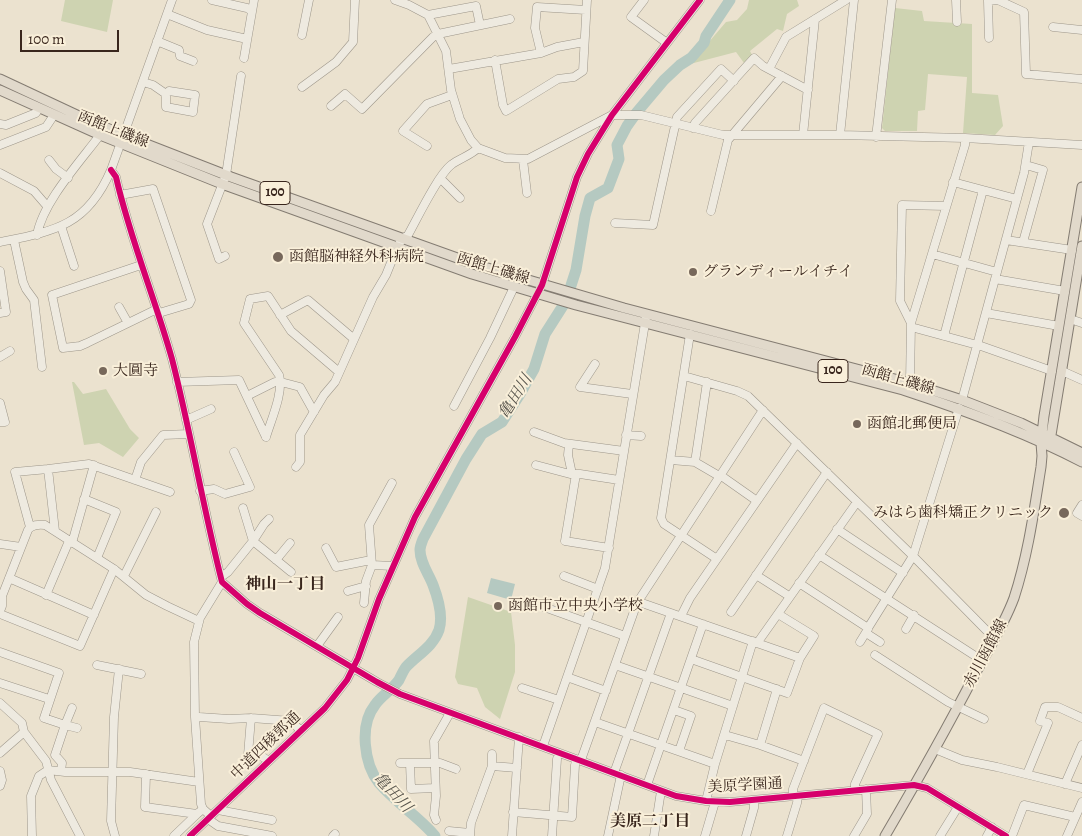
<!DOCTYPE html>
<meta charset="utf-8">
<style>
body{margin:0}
#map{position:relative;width:1082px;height:836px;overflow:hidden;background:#ebe2cf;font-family:Alegreya,serif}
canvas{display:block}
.scale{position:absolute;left:20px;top:30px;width:99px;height:22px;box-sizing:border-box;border:2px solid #39261d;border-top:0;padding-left:6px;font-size:15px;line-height:18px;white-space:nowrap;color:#39261d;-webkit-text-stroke:4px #f9efd9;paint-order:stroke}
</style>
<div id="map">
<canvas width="1082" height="836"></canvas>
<div class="scale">100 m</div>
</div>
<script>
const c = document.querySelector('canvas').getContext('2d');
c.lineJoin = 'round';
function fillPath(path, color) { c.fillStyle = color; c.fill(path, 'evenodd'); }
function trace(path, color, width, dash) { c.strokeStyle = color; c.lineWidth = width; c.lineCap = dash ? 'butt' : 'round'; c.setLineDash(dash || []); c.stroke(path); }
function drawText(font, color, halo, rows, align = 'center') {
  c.font = font + ' Alegreya,"Noto Serif JP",serif'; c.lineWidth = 4; c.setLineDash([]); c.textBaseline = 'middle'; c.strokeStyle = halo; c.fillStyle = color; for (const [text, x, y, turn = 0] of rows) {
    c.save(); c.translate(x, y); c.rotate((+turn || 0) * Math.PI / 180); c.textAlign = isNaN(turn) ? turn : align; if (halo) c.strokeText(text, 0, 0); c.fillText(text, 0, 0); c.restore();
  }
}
fillPath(new Path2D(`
 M65 0H113L107 32 61 21Z
 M749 0H797L799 6 787 14 783 31 777 29 750 51 752 55 744 63 736 52 690 64 726 22 737 20 747 9Z
 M895 8 922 11 924 21 972 24V93L998 95 1003 126 995 135 963 133 967 77 928 74 925 110 918 111 917 131H885L882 128Z
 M72 382H74L83 394 106 389 130 429 139 438 123 457 99 443 84 445Z
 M468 597 511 612 515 645V672L500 719 485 707 477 688 458 684 455 677Z`), '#ced3b1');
fillPath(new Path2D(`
 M491 578 515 584 511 600 487 593Z`), '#b5c9c1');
trace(new Path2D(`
 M435 836C418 816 396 803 379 783 364 764 359 725 375 705 381 696 392 690 399 680 401 676 403 671 406 667 417 655 433 647 439 630 443 617 438 598 433 585 429 574 420 563 420 550 420 546 422 542 423 539L466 459 482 434 502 422 520 394 534 369 545 334 566 301 576 270 585 216 590 198 608 188 619 159 617 145 627 126 637 112 664 80 680 65 691 58 704 43 706 36 730 0`), '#b5c9c1', 11);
const minor = new Path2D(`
 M212 0 247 8 252 11
 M395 0 409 5 428 15 446 51 451 90 460 119 471 140 478 148 505 158 528 159 612 115H641L723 135H840L965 138 1082 145
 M644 0 631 17 667 43
 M956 0 957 22
 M167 14 207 30 247 39
 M428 15 476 6 480 25
 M1053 27 1082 30
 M302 35 309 0
 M989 38 988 1 998 0 1024 12 1026 74 1082 79
 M157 41 179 50 180 56 193 61
 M541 53 535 28 537 7 586 10
 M244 58 254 0
 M495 60 503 105 506 111 558 79 574 77 583 71 587 0
 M449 69 541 53 557 47 584 42
 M769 69 786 37 846 0
 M143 82 153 85 166 94 169 91 195 95 193 112 166 107V94
 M302 87 336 62 353 42 355 0
 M331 106 345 94 362 109 433 37 438 34 510 19
 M0 124 6 125 36 113 39 108
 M693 128 695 123 754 58 763 66 808 90
 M803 135 815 19
 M840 135 854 0
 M876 137 892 0
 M0 145 46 127 54 115
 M427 146 403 131 427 104 452 95
 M49 160 56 169 68 178
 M523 160 527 193
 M111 170 116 177C130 239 155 298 172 359 191 433 203 508 222 582L247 604 260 613 377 682 400 694 676 796 706 801 730 802 914 785 927 788 1006 836
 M0 173 34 191 47 206
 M441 179 460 198
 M983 190 1017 199
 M120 195 153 189 191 300 189 304 159 313
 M711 211 728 140 782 76
 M615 223 653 225 677 117 721 69 734 81
 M61 226 74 266
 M37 235C43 202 79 163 100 135
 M14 240 23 282 26 289 34 300 42 367
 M1006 240 1072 250
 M0 242C55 231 87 226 111 170L172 0
 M1023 242 1043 170 1026 165
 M932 254 997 272
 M225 256 219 259 207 224 226 175 241 76
 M141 265 52 295 63 348 80 346 87 343 157 309
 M0 271 6 312 0 313
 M995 279 1065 291
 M119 307 128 323
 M986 313 1059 326
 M280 315 308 300 354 339
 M1070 319 1082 323
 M911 323 900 301 902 205 946 206
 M911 327 981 346 1052 371
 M690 334 661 518 664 524 717 559
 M944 336 983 190 953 182
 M0 357 10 351
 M595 364 580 387 632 394
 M1062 371 1082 380
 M684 376 737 391 748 396 913 556 986 630 996 636
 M177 382 239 380 266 437
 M910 383 911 323 965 145V138
 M247 396 275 382H281L300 387 314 412
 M962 400 1024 173 1029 142
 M0 403 5 422H0
 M454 406 490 338 514 287
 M186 420 211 409
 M534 432 564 443 624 451
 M626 435 641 436
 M266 437C271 420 284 392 279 375L244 323 250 299 268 296 291 331 339 372
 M569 444 568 455 572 474
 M671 460 695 462 707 382
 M695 462 719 476
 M536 465 570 474H580L619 480
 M296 467 300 462V435L324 395 335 382 373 297 386 275 397 248 402 239 408 235C417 219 438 175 451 165 460 158 470 156 478 148
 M576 474 565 541 609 548
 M720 475 757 501
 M135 480 141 462 163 435 189 434
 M200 491 214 489 225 494 250 487 234 452
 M84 499 116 512 97 558
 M1082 505 1077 513 1082 516
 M243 508 253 541
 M30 527 15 472 48 469
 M837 529 903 573
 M55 531 48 469 89 464 170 492
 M253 541 264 524 269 519
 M72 543 94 465
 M0 544 21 547
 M326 548 336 567 371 560
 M819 555 983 661
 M276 560 290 543
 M372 565 393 566
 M756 575 789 596
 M124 576 156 512
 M564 576 598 589
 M221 577 228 572 253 541 291 572
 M9 578 94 615
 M799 583 868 628 913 556 959 408
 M348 591 366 586
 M46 595 69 541
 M639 602 800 658
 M364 603 366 581 372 565 369 525 392 483
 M542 604 544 607 625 636
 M0 611 2 606V596L28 530C31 525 39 524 45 525L114 569 146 595 167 606 199 621
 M731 612 827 472
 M0 614 80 646 114 569
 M681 616 690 598 797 443
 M906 629 914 615
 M866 633 880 642
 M758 642 857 502
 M860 642 868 629
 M317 646 338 617
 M0 652 59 673 44 718 65 725 55 755 62 763 61 771
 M875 655 948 702 984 719
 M691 659 787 693 800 658 814 636 778 614
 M97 665 141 674
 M615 665 733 706
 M567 677 606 691
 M0 683 49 699
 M522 688 559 700
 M0 703 22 723 24 732 46 761 51 780 80 836
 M72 708 65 725 77 728
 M674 710 691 716 679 751
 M199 717 229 719 251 718 291 721 300 730
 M251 718 248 755 261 756 269 761
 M595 722 715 764
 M725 735 760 745 804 761
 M760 745 777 689
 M543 746 605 568 646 317
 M935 749 962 760 997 767 1082 788
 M0 753 24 732
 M492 754V766
 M581 760 637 603 763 410
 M400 763H440L456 769
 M410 763 411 789 435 788
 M0 771 2 780 0 786
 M614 773 671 613
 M146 774 145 807 197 814 203 809
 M1027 774 1048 723 1040 721 1045 707H1058L1082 718
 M1065 784 1082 745
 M647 785 703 624
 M793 796V789L824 708 878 734 855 784V790
 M706 801 715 764 753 641
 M218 810 272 820
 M513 812 572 817 575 765
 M211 816 203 809 201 804 195 717 194 642 200 618 222 582
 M208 819 218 826 272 836
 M436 820 434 815 436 796 434 741 450 713
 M449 831 470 833
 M32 836 31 796 39 776 48 770 65 772H130L199 782
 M115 836 111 821 114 717 119 669
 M174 836 197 814
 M190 836 325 708 347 680 358 658 379 599 415 517 515 337 542 285 577 177 588 154 612 115 700 0
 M333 836 335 834
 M470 836 471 823 492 766 517 768
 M512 836 519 737
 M552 836 557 759
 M608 836 621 775
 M654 836 661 791
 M705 836 715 802
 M746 836 754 808V800
 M787 836 797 803 798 796
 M854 836 867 814 866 789
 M940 836 958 807
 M987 836 992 827
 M1012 836 1024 805 1075 817
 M1067 836 1082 802`);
const major = new Path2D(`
 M0 79 79 116 123 135 231 177 474 264 624 308 910 383 962 400 1021 423 1082 453
 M0 90 100 135 222 184 472 274 576 305 903 390C964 410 1025 432 1082 462
 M1050 441 1082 246
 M885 836C916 783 946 730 974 676 988 650 1004 625 1014 598 1028 555 1034 511 1041 467L1042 456 1041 443 1044 416 1082 187`);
trace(minor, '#9d968a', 9);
trace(major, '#847c72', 11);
trace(minor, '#eeeae0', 8);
trace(major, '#e1d9cb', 9);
trace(new Path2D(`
 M111 170 116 177C130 239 155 298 172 359 191 433 203 508 222 582L247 604 260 613 377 682 400 694 676 796 706 801 730 802 914 785 927 788 1006 836
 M190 836 325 708 347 680 358 658 379 599 415 517 515 337 542 285 577 177 588 154 612 115 700 0`), '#d6006c', 6);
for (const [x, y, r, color] of [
 [278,257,6,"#77685b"],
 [693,272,5,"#77685b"],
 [103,371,5,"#77685b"],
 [857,424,5,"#77685b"],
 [1064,513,6,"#77685b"],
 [498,606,5,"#77685b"]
]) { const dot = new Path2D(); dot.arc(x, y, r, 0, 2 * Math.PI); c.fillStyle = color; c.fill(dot); trace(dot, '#f9efd9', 2); }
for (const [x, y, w] of [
 [275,193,30],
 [833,371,30]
]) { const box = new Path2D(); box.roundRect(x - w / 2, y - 11.5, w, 23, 4); c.fillStyle = '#f9efd9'; c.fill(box); trace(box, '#39261d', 1); }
drawText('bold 14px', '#39261d', null, [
 ["100",275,193],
 ["100",833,371]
]);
drawText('15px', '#39261d', '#f9efd9', [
 ["函館上磯線",113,130,22],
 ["函館上磯線",493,269,17],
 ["函館上磯線",898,380,16],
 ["赤川函館線",986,654,-62],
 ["中道四稜郭通",266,746,-44],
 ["美原学園通",745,786,-3]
]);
drawText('15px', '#39261d', '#f9efd9', [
 ["函館脳神経外科病院",289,257],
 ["グランディールイチイ",703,272],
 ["大圓寺",113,371],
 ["函館北郵便局",867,424],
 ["みはら歯科矯正クリニック",1053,513,"right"],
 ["函館市立中央小学校",508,606]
], 'left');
drawText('italic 16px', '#57544c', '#f9efd9', [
 ["亀田川",516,397,-58],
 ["亀田川",392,793,47]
]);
drawText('bold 16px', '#39261d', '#f9efd9', [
 ["神山一丁目",285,585],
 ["美原二丁目",650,822]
]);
</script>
